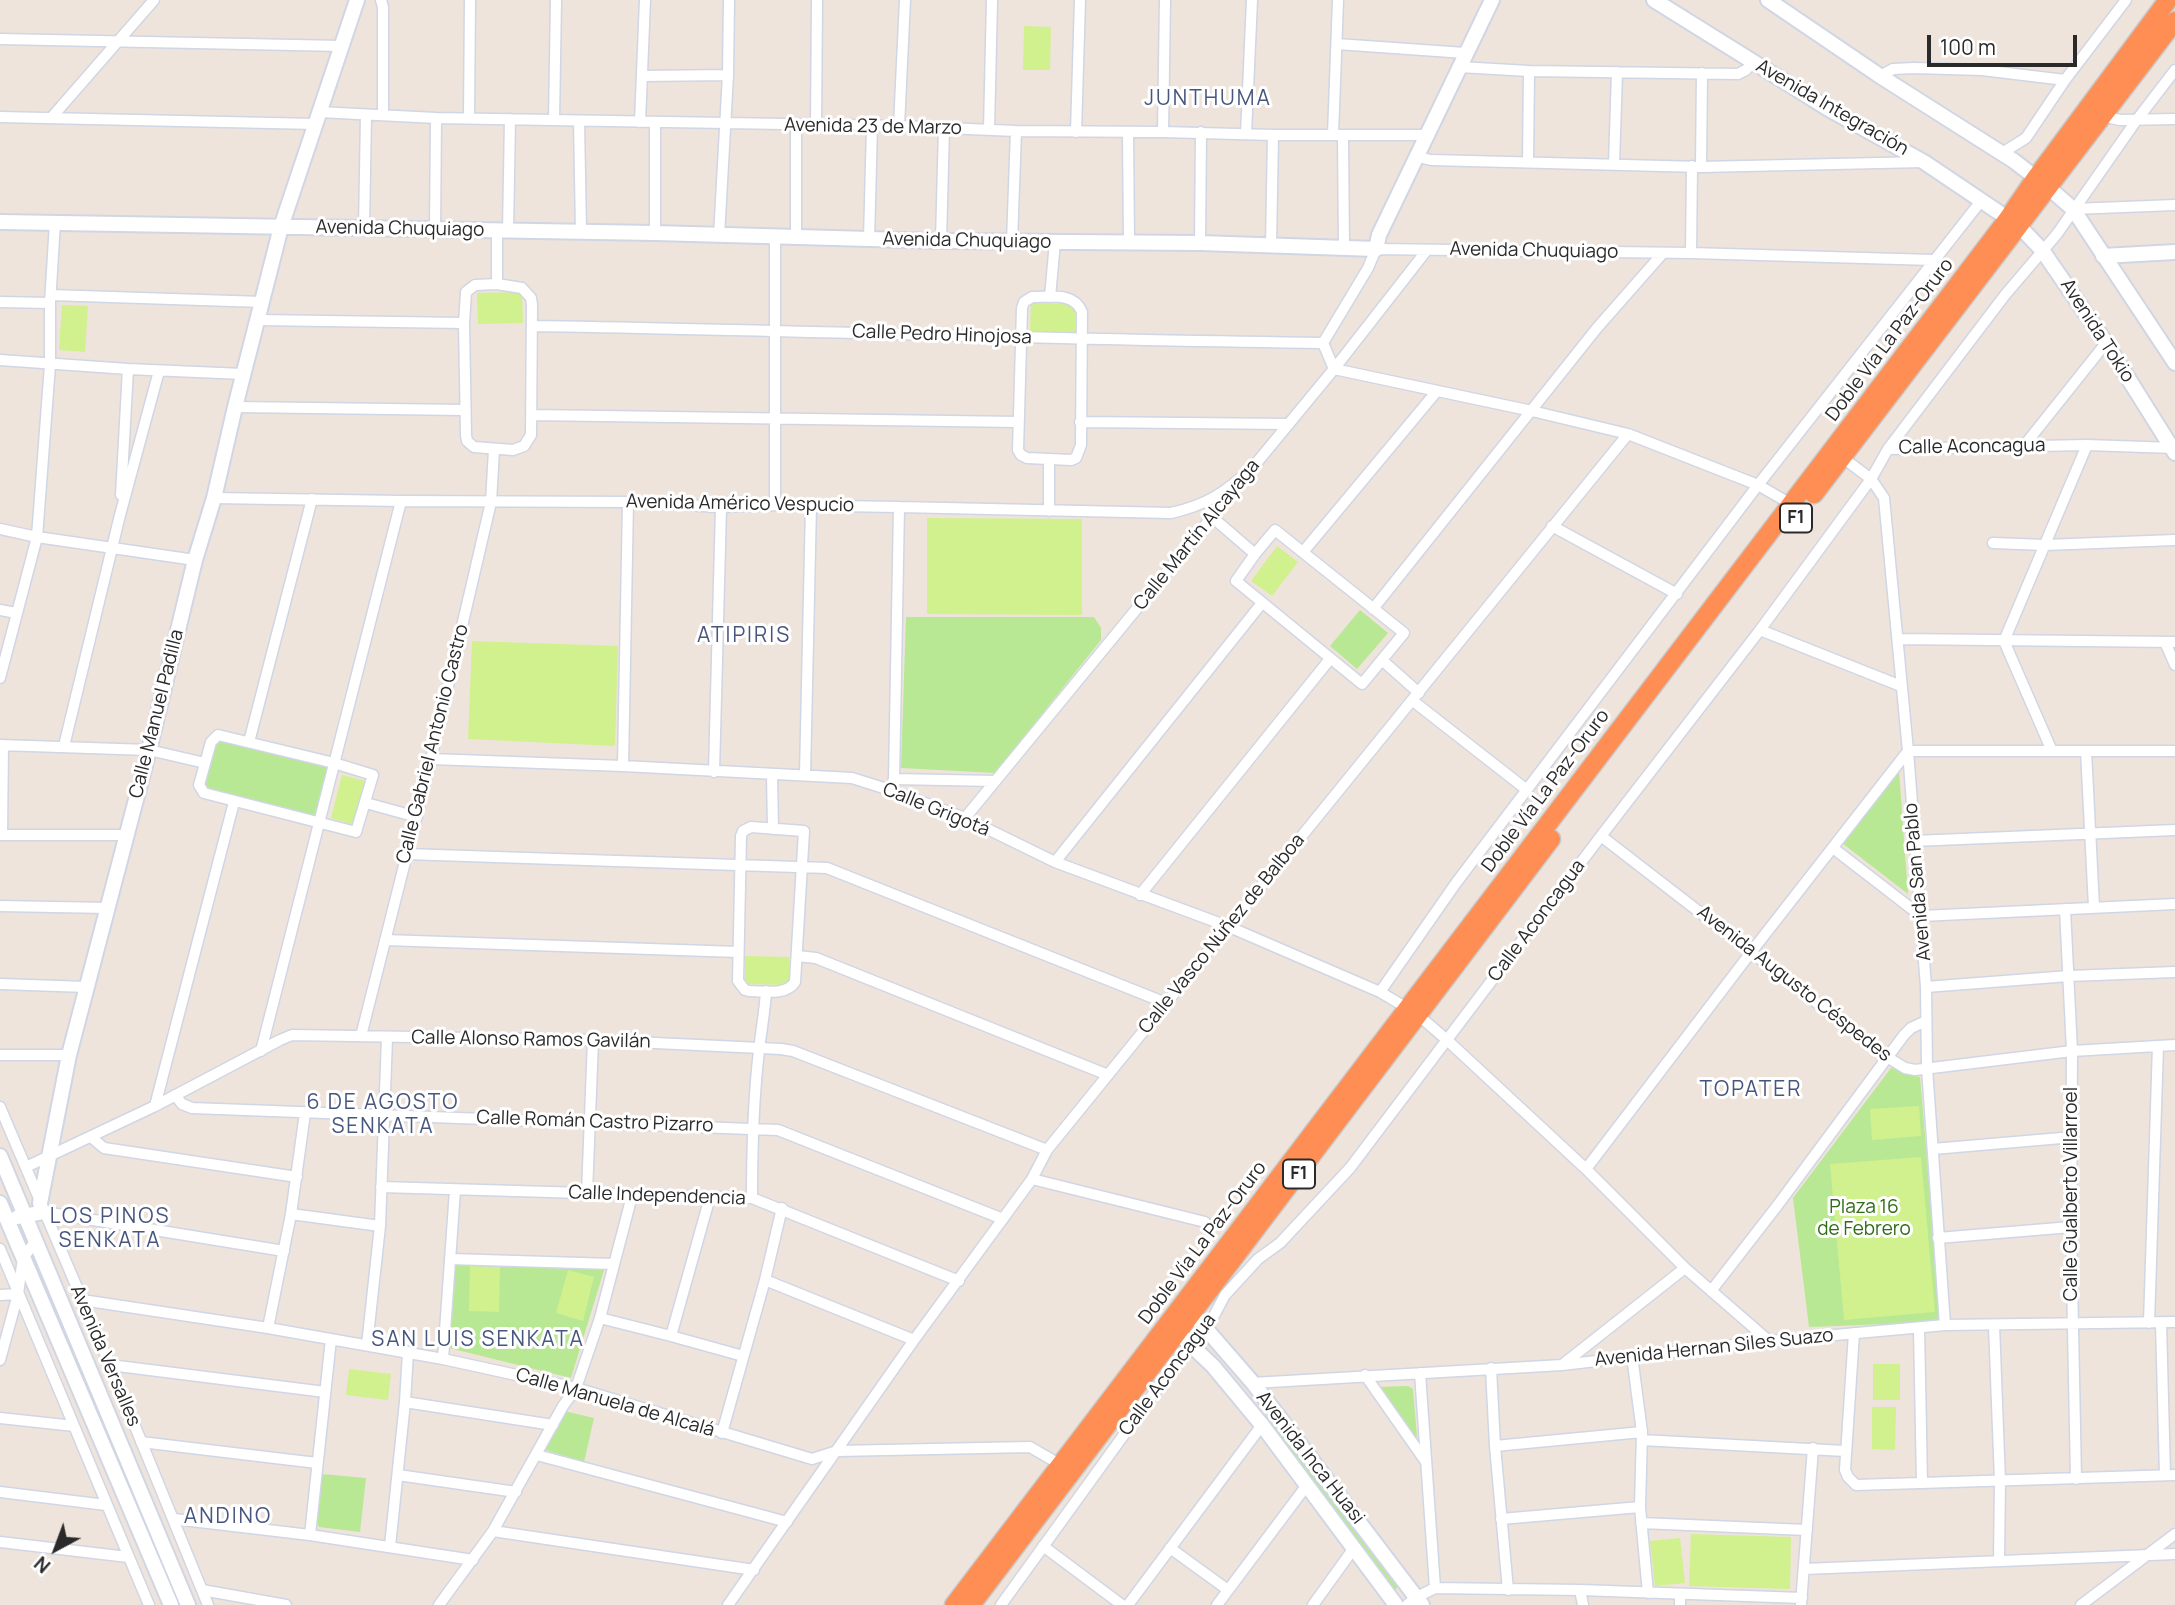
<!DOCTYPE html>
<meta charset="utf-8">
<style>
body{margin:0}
#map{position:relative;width:2175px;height:1605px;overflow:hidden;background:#eee4db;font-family:Manrope,sans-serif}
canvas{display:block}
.north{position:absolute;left:21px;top:1514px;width:70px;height:70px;-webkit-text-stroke:5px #fff;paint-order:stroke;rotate:221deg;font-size:19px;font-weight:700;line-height:28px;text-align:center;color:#2a2a2a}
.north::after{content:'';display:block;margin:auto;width:24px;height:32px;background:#2a2a2a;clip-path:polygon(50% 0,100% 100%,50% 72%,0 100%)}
.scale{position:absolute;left:1927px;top:35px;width:150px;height:32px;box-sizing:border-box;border:4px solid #2a2a2a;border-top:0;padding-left:9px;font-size:21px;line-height:24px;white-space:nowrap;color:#2a2a2a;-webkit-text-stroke:5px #fff;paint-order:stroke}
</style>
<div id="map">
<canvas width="2175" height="1605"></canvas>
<div class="north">N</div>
<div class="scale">100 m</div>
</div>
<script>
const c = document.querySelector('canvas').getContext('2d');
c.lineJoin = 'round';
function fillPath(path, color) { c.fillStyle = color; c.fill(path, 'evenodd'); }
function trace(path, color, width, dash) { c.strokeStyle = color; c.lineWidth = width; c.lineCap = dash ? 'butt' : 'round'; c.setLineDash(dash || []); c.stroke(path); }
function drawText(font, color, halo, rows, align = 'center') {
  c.font = font + ' Manrope,sans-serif'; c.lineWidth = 6; c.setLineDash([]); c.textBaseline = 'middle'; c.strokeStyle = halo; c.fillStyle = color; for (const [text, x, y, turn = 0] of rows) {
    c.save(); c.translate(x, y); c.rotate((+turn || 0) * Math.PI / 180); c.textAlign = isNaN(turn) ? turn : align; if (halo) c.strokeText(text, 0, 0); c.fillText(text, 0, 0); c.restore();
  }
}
fillPath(new Path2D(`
 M1360 610 1388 633 1357 669 1330 646Z
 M906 617H1094L1101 628V640L995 773 901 768Z
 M220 739 328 767 314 819 211 792 205 787 204 783 213 746Z
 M1899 771 1908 894 1842 843Z
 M1891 1068 1920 1077 1941 1322 1809 1327 1793 1198Z
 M454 1264 605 1267 571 1378 449 1348Z
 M1408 1386 1413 1389 1417 1437 1413 1438 1379 1387Z
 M564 1411 594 1418 584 1462 542 1449Z
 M1267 1416H1271L1398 1584 1396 1590 1391 1589 1265 1421Z
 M322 1474 366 1478 360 1532 319 1527 317 1523Z`), '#b8e893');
fillPath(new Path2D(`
 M1024 26 1051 27 1050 70H1023Z
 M522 292 523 323 478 324 477 293Z
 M1031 303 1075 304V333L1030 332Z
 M62 305 88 306 85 352 59 350Z
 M927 518 1082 519V615L927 614Z
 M1277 546 1298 562 1272 596 1251 581Z
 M472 641 618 646 615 746 468 739Z
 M342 775 370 782 358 826 331 818Z
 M745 956 789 957V985L745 984Z
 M1919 1106 1921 1136 1872 1140 1870 1109Z
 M1921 1157 1935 1312 1844 1320 1830 1164Z
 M470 1266 500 1267 499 1312 469 1311Z
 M568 1270 594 1277 583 1321 556 1313Z
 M1873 1364H1900V1400H1873Z
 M349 1369 391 1374 388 1400 346 1395Z
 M1872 1407H1896L1895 1450 1872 1449Z
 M1691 1534 1791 1537 1790 1589 1689 1586Z
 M1680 1538 1685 1583 1655 1586 1650 1541Z`), '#d0f18e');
const street = new Path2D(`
 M381 0 383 7V114
 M0 39 342 46
 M1337 44 1465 53
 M1459 67 1529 71 1738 74 1746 70 1753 62
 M642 76 728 75
 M1880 76 1893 69 1914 68 1982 70 2065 80 2126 0
 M319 112 436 118 899 126 1016 131 1163 132 1273 135H1428
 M2102 116 2120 120 2175 119
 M0 117 316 124
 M52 117 154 0
 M469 118 470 0
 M554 120 556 0
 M579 121 581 232
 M640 122 645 0
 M816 125 817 0
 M899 126 905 0
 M989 130 992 0
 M1076 132 1080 0
 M1128 132 1129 242
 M1163 132 1165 0
 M1246 134 1252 0
 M1333 135 1338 0
 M1343 136 1344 248
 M2002 153 2026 138 2065 80
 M1418 157 1431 160 1701 167 1924 162
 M1528 162 1529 71
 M1614 164 1617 72
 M1701 167 1702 73
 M2073 209 2175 205
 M364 228 366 115
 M435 230 436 118
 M508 231 510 119
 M655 233V122
 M719 236 728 75 729 0
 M796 238V125
 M869 240 872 126
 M941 241 944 128
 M1012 242 1016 131
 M1200 243 1201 132
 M1271 246 1273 135
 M1691 253 1692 166
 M497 284 522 288 531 298 532 305 531 435 524 446 513 450 474 447 467 441 466 435 464 323 466 292 475 285Z
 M497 284V231
 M51 295 262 302
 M1032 297C1051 297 1074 292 1082 312L1081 445 1076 458 1071 460 1027 458 1021 455 1018 450 1022 308 1024 302Z
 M1050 297 1055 242
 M0 302 50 303
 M257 320 464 323
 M532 326C795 330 1059 340 1323 343L1334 369 1532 411 1628 434 1758 485 1791 504
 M1323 343 1368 268 1376 249 1691 253 1933 260
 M0 360 128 369 243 374
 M235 407 465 410
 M532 415 1018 422
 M1080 422 1289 424
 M2023 447 2106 343
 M1888 449 2005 295 2057 234 2136 121 2175 70
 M1842 457 1871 479 1884 498 1908 751 1926 987 1927 1068 1945 1325
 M1249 472 1334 369 1427 250
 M121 495 128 369
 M214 498 401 501 628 502 721 507 775 505 899 507 1171 513C1207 505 1226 492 1252 468
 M775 505V237
 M1049 511V460
 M1212 517 1255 554
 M1552 526 1677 594
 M0 529 37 537 195 560
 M1275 530 1404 633 1362 684 1236 581 1255 554Z
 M1993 543 2045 545 2175 540
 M1303 552 1437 391
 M1373 609 1597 328 1663 253
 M0 610 16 613
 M1760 630 1901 686
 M1898 639 2175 642
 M2165 642 2175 665
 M1383 661 1419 693
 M0 678 37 537 50 365V303L55 223
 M1413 701 1527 790
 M218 735 334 763 373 775 356 832 204 793 199 785 211 742Z
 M249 742 312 499
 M0 745 149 750 205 763
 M64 746 120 515 159 371
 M2052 751 2004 641 2087 445
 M2086 751 2094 907
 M431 759 623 766 852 778 890 790 965 818 1055 862 1227 926 1380 992 1407 1008
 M623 766 628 502
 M714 772 721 507
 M772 774 773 829
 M805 775 811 505
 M894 779 995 781
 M890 790 894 779 899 507
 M366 803 417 817
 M965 818 1235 489
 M751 827 804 831 795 982C786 996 764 991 749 991L745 990 738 981 741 836 743 831Z
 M0 835H127
 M2 835 3 745
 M1601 836 1887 1057 1905 1068 1915 1070 2072 1051 2175 1045
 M1914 841 2175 830
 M1833 848 1921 916 2175 904
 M406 854 827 868 1166 1003
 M1055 862 1262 603
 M1140 895 1330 659
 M0 906 108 908
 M2065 909 2072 1051 2071 1227 2076 1479
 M385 940 738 952
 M797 956 816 958 1108 1075
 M0 984 87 987
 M1926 987 2069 976 2175 972
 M1380 992 1456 883 1758 485 1981 201
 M1418 1015 1447 1040 1586 1169 1685 1268 1769 1341
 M361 1036 431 759 491 502 494 450
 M261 1051 401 501
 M0 1055H69
 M175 1095 182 1104 192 1108 778 1130 1003 1219
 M155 1106 234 802
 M0 1107 110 1365 208 1605
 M91 1137 104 1148 297 1177
 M1933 1149 2073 1137
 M26 1167 155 1106 280 1040 292 1035 593 1040 781 1049 793 1051 1047 1150
 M1586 1169 1752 951 1908 751H2175
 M1032 1179 1205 1222
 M381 1187 752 1198 959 1281
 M587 1193 593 1040
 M752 1198C752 1149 753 1100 759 1051 761 1031 765 1011 766 991
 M44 1212 284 1251
 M291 1214 380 1226
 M1938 1238 2071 1227
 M0 1249 149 1605
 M450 1259 613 1264
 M765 1280 914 1340
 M1711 1291 1777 1206 1904 1035 1911 1028 1926 1021
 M0 1295 18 1294
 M82 1300 268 1328 443 1359 576 1388 812 1459 837 1451 1030 1447 1061 1465
 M600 1318 671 1336 743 1356
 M2149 1323 2158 1046
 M2161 1323 2165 1475
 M1994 1325 2000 1481 1999 1560
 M268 1328 291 1214 305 1113
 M1919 1328 1922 1483
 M1854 1333 1845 1470 1848 1477 1856 1485 2175 1475
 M671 1336 710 1197
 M367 1345 380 1226 387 1038
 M1632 1356 1642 1432 1640 1507 1648 1593
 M443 1359 455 1190
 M0 1360 18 1294 23 1258 35 1242
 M110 1365 325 1392
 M1562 1365 1685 1268
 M1491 1368 1495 1446 1508 1590
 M1420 1373 1435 1588
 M1365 1375 1426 1462
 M1253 1383 1562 1365 1769 1341 1945 1325 2175 1322
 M405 1402 553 1425
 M0 1418 74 1426
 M722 1433 765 1280 782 1208
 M1642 1440 1845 1451
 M141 1442 317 1463
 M1495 1446 1642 1432
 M537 1455 787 1522
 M398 1475 516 1492
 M0 1492 106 1505
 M174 1519 310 1535 473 1560
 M1501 1519 1640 1507
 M1641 1523 1807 1530
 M493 1531 754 1570
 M310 1535 331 1339
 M0 1542 128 1557
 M390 1546 405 1402 408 1352
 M1043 1546 1122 1605
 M1170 1548 1228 1590
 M1804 1569 2175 1554
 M202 1590 286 1605
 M1580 1590 1583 1605
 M1680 1594V1605
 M1801 1604 1813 1448
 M439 1605 493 1531 563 1406 576 1388 600 1318 632 1196
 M728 1605 914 1340 1032 1179 1047 1150 1628 434
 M1001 1605 1162 1382 1207 1329 1225 1295 1258 1259 1280 1243 1350 1168 1601 836 1760 630 1871 479 1888 449 2087 445 2174 448
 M1128 1605 1262 1425
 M1217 1605 1307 1485
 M1313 1605 1354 1548
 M1407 1605 1417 1597 1435 1588 1580 1590 1802 1598
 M2081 1605 2175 1534`);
const secondary = new Path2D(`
 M1654 0 1832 111 1924 162 2019 226 2042 250 2106 343 2175 453
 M1768 0 1880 76 2014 161 2049 188 2073 209 2175 363
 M0 222 655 233 941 241 1200 243 1376 249 1379 235 1492 0
 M2103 256 2175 252
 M0 1156 188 1605
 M0 1203 171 1605
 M40 1203 69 1055 149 750 195 560 214 498 235 407 281 227 357 0
 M18 1217 44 1212
 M1193 1314 1253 1383 1422 1605
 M1172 1327 1213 1366 1262 1425 1396 1605`);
const highway = new Path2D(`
 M1814 494 2175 21
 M954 1605 2007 220 2035 179 2168 0
 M971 1605 1551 839`);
trace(street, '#d0d6e4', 13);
trace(secondary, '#d0d6e4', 18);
trace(highway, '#c8c8c8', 21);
trace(street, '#fff', 10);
trace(secondary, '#fff', 14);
trace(highway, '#ff8e55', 18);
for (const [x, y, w] of [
 [1796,518,32],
 [1299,1174,32]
]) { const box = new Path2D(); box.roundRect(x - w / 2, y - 14.5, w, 29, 5); c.fillStyle = '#fff'; c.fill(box); trace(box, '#2a2a2a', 2); }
drawText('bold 18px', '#2a2a2a', null, [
 ["F1",1796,518],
 ["F1",1299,1174]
]);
drawText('19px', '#2a2a2a', '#fff', [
 ["Avenida Integración",1832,108,30],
 ["Avenida 23 de Marzo",873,127,1],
 ["Avenida Chuquiago",400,229,1],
 ["Avenida Chuquiago",967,241,1],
 ["Avenida Chuquiago",1534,251,1],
 ["Avenida Tokio",2097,331,57],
 ["Calle Pedro Hinojosa",942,335,2],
 ["Doble Vía La Paz-Oruro",1890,340,-53],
 ["Calle Aconcagua",1972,447,-1],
 ["Avenida Américo Vespucio",740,504,1],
 ["Calle Martín Alcayaga",1197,535,-51],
 ["Calle Manuel Padilla",157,714,-76],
 ["Calle Gabriel Antonio Castro",433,744,-76],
 ["Doble Vía La Paz-Oruro",1546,791,-53],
 ["Calle Grigotá",936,810,22],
 ["Avenida San Pablo",1918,882,-95],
 ["Calle Aconcagua",1537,921,-53],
 ["Calle Vasco Núñez de Balboa",1222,934,-51],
 ["Avenida Augusto Céspedes",1794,984,38],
 ["Calle Alonso Ramos Gavilán",531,1040,1],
 ["Calle Román Castro Pizarro",595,1122,2],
 ["Calle Gualberto Villarroel",2072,1194,-90],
 ["Calle Independencia",657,1196,2],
 ["Doble Vía La Paz-Oruro",1203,1243,-53],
 ["Avenida Hernan Siles Suazo",1714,1348,-6],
 ["Avenida Versalles",105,1356,67],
 ["Calle Aconcagua",1168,1375,-53],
 ["Calle Manuela de Alcalá",615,1403,16],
 ["Avenida Inca Huasi",1310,1458,52]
]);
drawText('19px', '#2f6d14', '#fff', [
 ["Plaza 16",1864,1208],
 ["de Febrero",1864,1230]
]);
c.letterSpacing = '2px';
drawText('21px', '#47567f', '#fff', [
 ["JUNTHUMA",1208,99],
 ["ATIPIRIS",744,636],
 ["TOPATER",1751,1090],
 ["6 DE AGOSTO",383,1103],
 ["SENKATA",383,1127],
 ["LOS PINOS",110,1217],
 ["SENKATA",110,1241],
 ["SAN LUIS SENKATA",478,1340],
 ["ANDINO",228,1517]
]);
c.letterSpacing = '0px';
</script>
